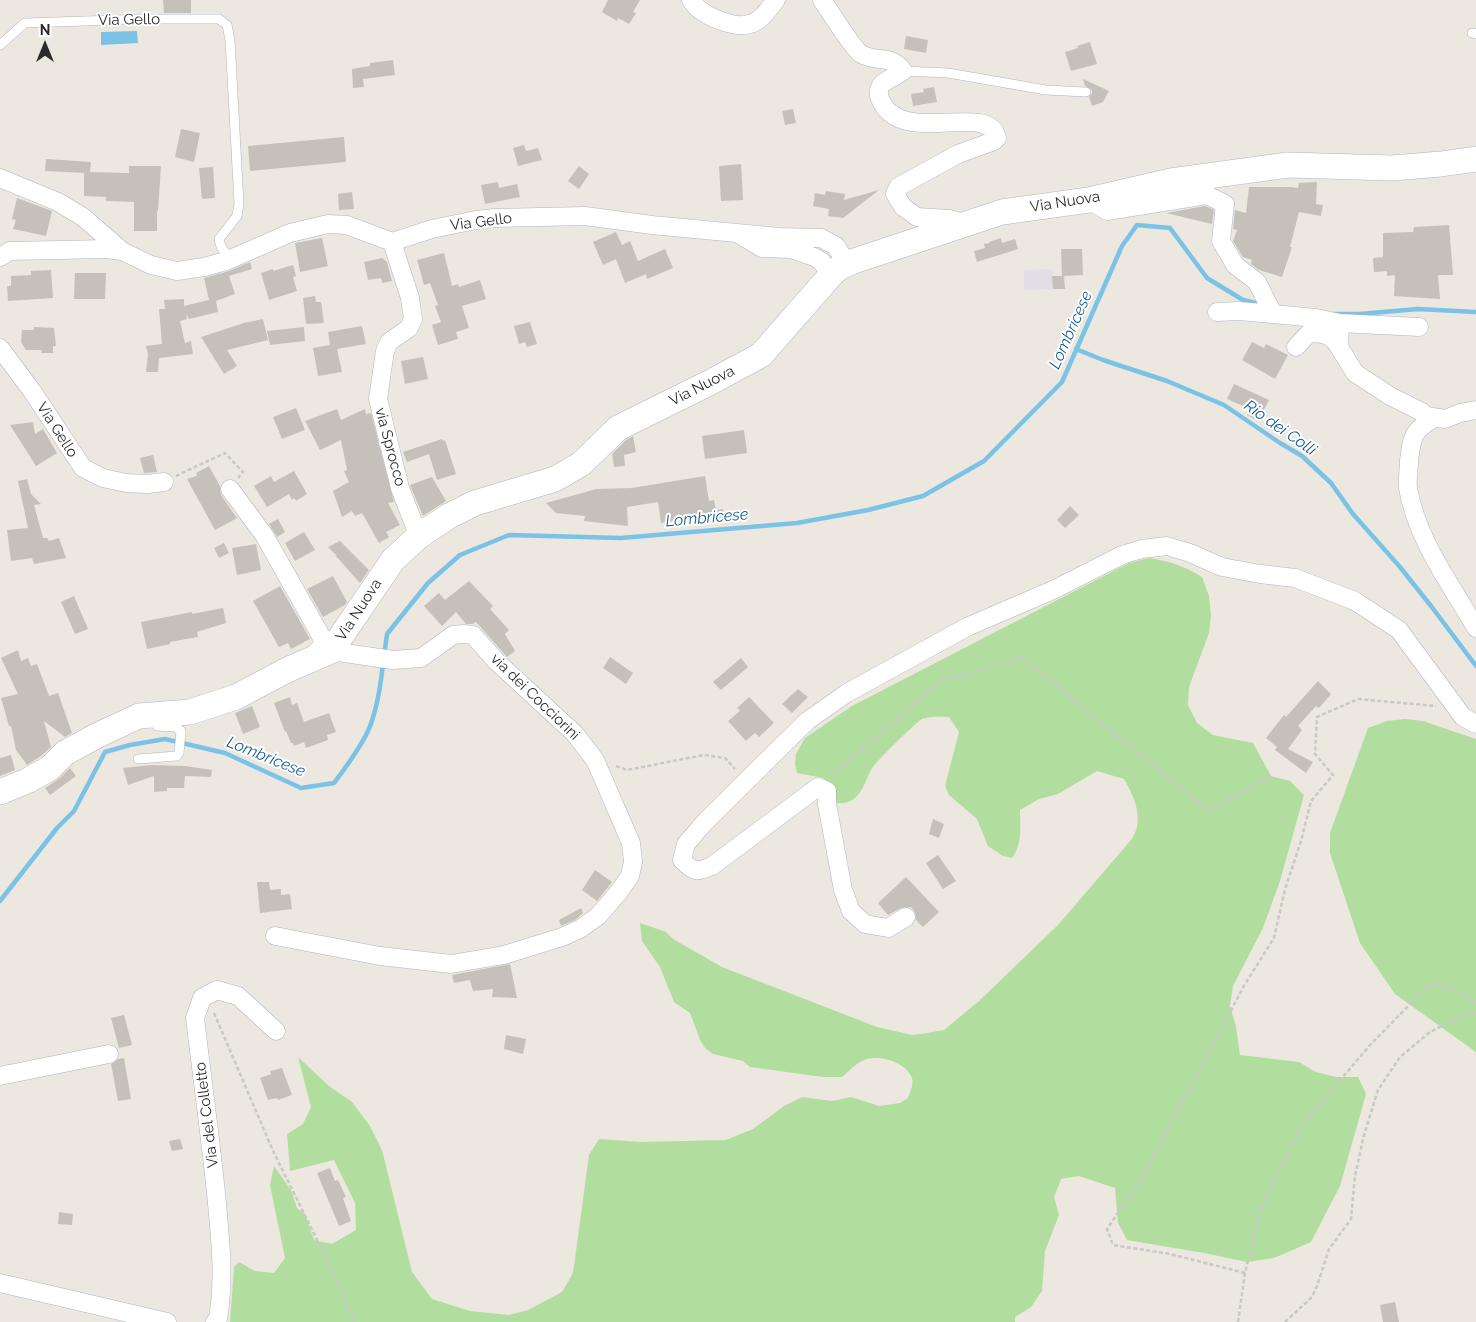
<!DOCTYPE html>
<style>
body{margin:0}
#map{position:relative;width:1476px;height:1322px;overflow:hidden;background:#ece7df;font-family:Raleway,sans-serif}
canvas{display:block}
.north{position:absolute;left:20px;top:20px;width:50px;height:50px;-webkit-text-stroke:4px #fff;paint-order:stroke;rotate:0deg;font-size:14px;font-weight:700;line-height:20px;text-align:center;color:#2b2b2b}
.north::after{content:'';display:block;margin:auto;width:18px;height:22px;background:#2b2b2b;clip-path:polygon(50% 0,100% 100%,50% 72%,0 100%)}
</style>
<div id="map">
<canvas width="1476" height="1322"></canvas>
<div class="north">N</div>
</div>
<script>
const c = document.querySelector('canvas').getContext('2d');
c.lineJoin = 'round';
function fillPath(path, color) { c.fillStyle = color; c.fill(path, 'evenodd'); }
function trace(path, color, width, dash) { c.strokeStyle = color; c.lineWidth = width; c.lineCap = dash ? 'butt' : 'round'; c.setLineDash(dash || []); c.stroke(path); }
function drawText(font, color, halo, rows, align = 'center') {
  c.font = font + ' Raleway,sans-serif'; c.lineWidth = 4; c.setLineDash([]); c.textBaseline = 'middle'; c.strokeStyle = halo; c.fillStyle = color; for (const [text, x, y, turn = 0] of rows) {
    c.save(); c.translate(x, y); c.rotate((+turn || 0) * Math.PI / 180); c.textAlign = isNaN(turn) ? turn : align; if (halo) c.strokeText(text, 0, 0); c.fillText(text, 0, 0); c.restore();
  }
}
fillPath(new Path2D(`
 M1052 269 1053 289 1024 290V270Z`), '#e1dfe5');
fillPath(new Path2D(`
 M1149 558C1169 561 1185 566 1202 577L1209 596 1211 615 1209 633 1189 687 1188 705 1197 723 1213 735 1253 743 1271 776 1290 781 1304 795 1280 881 1263 928 1233 986 1230 1006 1236 1027 1240 1055 1299 1062 1316 1072 1336 1077H1358L1366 1094 1340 1186 1311 1242 1274 1258 1247 1262 1204 1253 1127 1240 1118 1223 1115 1188 1079 1176 1061 1179 1054 1197 1059 1215 1045 1251 1042 1291 1031 1307 1015 1317V1322H230L234 1267 239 1262 255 1271 274 1273 285 1258 270 1185 274 1166 291 1190 297 1208 305 1214 314 1240 332 1244 356 1230 355 1203 334 1160 290 1171 287 1134 303 1124 311 1107 298 1057 329 1086 352 1102 370 1126 382 1150 412 1272 432 1299 470 1311 509 1315 528 1310 562 1292 572 1275 574 1266 589 1155 599 1139 640 1142 726 1140 753 1129 784 1106 802 1097 832 1101 851 1097 879 1106 900 1103 908 1098C910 1092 914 1084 912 1078 906 1062 879 1054 864 1060 856 1063 848 1072 842 1077H823L750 1067 743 1061 713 1054 705 1048 700 1040 690 1013 674 1002 660 967 642 941 640 923 666 932 673 939 722 967 877 1027 912 1035 921 1034 944 1030 979 1001 1058 925 1131 840C1145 821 1135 798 1124 779L1097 771 1058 794 1039 799 1020 810C1020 827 1023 843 1012 858L1003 856 988 846 977 819 949 795 945 786 959 732 949 717C940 716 930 716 922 719 916 722 876 762 872 768 863 784 861 805 837 803L824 778 797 773 795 764 796 754 805 738 852 706 1129 563Z
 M1405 719 1423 721 1476 739V1052L1395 994 1360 943 1330 853V833L1368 728 1387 721Z`), '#b1de9f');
fillPath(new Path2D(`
 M137 31 138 43 101 45V32Z`), '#7ac2e6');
trace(new Path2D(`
 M1333 314H1360L1418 309 1476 312
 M1076 349 1103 360 1167 381 1224 405 1280 443 1302 456 1331 483 1353 514 1400 567 1431 606 1476 666
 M384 656 387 634 428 583 460 555 509 535 621 538 797 523 868 510 923 496 984 461 1062 382 1122 246 1137 225 1170 228 1207 278 1243 300 1263 305
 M0 901 57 828 74 811 105 752 130 745 165 739 225 753 301 788 334 783C346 767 359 750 368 731 376 713 381 683 383 663`), '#7ac2e6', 4.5);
fillPath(new Path2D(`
 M163 0H191V13H164Z
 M608 0H640L633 12 636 13 629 24 618 18 617 21 602 12Z
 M906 36 928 40 926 53 904 49Z
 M1090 42 1097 64 1071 71 1065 52 1078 48 1077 46Z
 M393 60 395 75 363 79 364 87 353 88 352 69 370 66V63Z
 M1083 79 1109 91 1103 102 1092 106 1089 97 1092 93V90L1085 86Z
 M934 87 937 102 913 106 911 94 924 92 923 89Z
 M793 109 796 123 785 125 782 111Z
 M181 129 200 133 194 162 175 157Z
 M344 137 346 162 250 171 248 146Z
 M524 145 526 151 538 148 542 160 518 166 513 148Z
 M46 159 91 162 90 172 129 173V166H161L158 211 157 210V231H134V202L106 201V197L84 196V173L45 171Z
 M741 164 743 200 721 201 719 166Z
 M579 166 589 174 579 189 568 181Z
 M213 167 215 198 202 199 199 168Z
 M498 182 499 188 517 184 520 197 485 204 481 185Z
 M1317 182 1316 204 1323 205 1321 216 1299 212 1290 247H1292L1282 277 1259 270 1251 264 1252 260 1243 257 1233 241 1237 230 1233 229 1235 210 1246 213 1249 187H1291L1298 188 1299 183Z
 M879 190 843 218 828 216 829 209 813 206 815 193 825 195 826 191 845 194 844 200Z
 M352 192 354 209 339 210 338 194Z
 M17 198 52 211 46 236 13 229 16 220 12 219Z
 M1205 206 1214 210 1212 224 1166 213Z
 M1449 225 1453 275H1438L1440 299 1394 296 1395 275 1387 276V271L1374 272 1373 258 1383 257V233L1413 232 1414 227Z
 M616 232 622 245 630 241 638 261 665 249 673 268 647 279 646 274 625 283 616 259 603 265 593 242Z
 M322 238 328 266 300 272 295 243Z
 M1001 238 1002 243 1015 239 1018 249 977 262 974 251 985 248 984 244 990 243 989 242Z
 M1061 249H1082L1083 275 1062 276Z
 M444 253 452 286 458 284 459 287 480 280 486 299 462 306 469 328 456 332 458 339 438 345 432 325 441 322 435 306 438 305 430 283 424 285 417 260Z
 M382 258 387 262 392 281 382 283 381 278 368 280 364 262Z
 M250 262 252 269 229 276 235 294 216 301 218 312 189 319 186 314 187 319 180 321 185 343 191 341 193 354 159 358 158 372H146L148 354 146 346 162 344 159 309H165L164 300 184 299V306L209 300 204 278 229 271Z
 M293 265 296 276 293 277 297 291 269 300 261 273 273 269V271Z
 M51 270 53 298 8 301 7 286H11V276L31 275V271Z
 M75 273H106L105 299H74Z
 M1052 276H1064L1065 289H1053Z
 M315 296 316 302H321L324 323 306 324 303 298Z
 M263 319 268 340 227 350 237 366 224 374 201 337 244 323Z
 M530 322 537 344 527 347 525 342 519 344 514 326Z
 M362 326 366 344 337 349 342 372 318 376 313 348 330 345 328 332Z
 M34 327 54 328 56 346H53V353H41L42 350H26L21 342 22 330H34Z
 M304 327 305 341 270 345 267 331Z
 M1252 342 1264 348 1266 344 1288 355 1275 379 1242 360Z
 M423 357 428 379 405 384 401 361Z
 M1234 384 1269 400 1258 421 1247 415 1250 409 1227 399Z
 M296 408 305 430 282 439 273 417Z
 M337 409 341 420 365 409 366 414 371 413 394 502 388 503 400 525 386 532 389 537 379 543 362 513 355 516 352 511 342 517 333 491 349 482 344 471 347 470 341 440 320 450 305 421Z
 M33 422 35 434 43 429 57 453 36 466 10 425Z
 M744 430 747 453 705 459 702 436Z
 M633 436 636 452 624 455 625 466 614 467 612 454 626 440Z
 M442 439 443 441 445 440 456 474 437 480 429 454 407 462 403 452Z
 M153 455 157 472 144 473 140 458Z
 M209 466 220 486 221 495 237 518 215 530 187 479 197 476 196 473Z
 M294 471 307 494 296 501 294 498 292 500 289 494 267 507 254 486 271 476 274 482Z
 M705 476 709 501 714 500 716 510 723 509 725 520 705 523 704 516 661 523 658 502 627 507 628 526 584 521 585 516 556 513 546 503 596 489 632 488Z
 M432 477 446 501 423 516 410 485Z
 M27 479 31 494 41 504 34 505 43 538H47L49 541 59 538 66 558 34 564 32 558 11 561 7 530 28 528 18 481Z
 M1070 506 1079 515 1065 528 1057 520Z
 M278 519 285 532 277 537 269 524Z
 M304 532 315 550 295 561 285 543Z
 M340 541 369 570 360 583 335 555 337 554H335L328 547Z
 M224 543 229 553 219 558 214 548Z
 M256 544 261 570 237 575 232 548Z
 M333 576 347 602 345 605 323 617 307 589Z
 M469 581 493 606 490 609 509 630 505 634 515 651 507 657 476 622 473 624H466L456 612 442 626 424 606 439 593 445 600Z
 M280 586 310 639 291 649 288 643 279 647 253 601Z
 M74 596 88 629 75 634 61 602Z
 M223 608 226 623 197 632 198 637 170 642V644L147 649 141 622 192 612V614Z
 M18 650 21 661 28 658 31 666 37 664 49 696 58 693 72 733 65 737 44 721 51 747 41 756 27 765 16 750 11 726H9L1 698 18 694 1 658Z
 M610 657 633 673 626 684 603 668Z
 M741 658 748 667 721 690 713 682Z
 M1318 681 1331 694 1319 708 1316 706 1298 726 1302 730 1288 749 1313 762 1306 773 1275 750 1277 747 1266 738 1284 715 1286 717Z
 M798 689 808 697 792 713 782 704Z
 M290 697 292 705 297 703 304 722 329 713 336 732 327 735 328 740 306 748 304 742 294 746 293 743H291L286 731 285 732 274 703Z
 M749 697 774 723 759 737 755 733 746 741 728 721 740 711 737 708Z
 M252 706 260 727 243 734 235 713Z
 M11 755 15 770 0 776V758Z
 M152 765 185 766 212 770 211 777 185 776 184 788H167V791L154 792V776L128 785 123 768Z
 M70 768 76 776 50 795 45 788 60 778Z
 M933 819 944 824 939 838 929 834Z
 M938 855 956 881 943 889 926 863Z
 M595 870 612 882 597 901 582 890Z
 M906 877 939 912 923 927 916 920 915 912 911 907 901 908 888 915 878 903Z
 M257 882H269L270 890 281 889V895L290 894 292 909 260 913Z
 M581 908 583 913 575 920 561 926 559 920Z
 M510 964 517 998 492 997 493 989 473 991 470 980 454 983 452 975Z
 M124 1015 132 1045 119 1048 111 1018Z
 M506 1035 526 1039 523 1054 504 1049Z
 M124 1058 131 1099 118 1101 111 1064 118 1059Z
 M282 1068 292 1095 278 1100 277 1098 268 1100 260 1078 271 1074 270 1071Z
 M180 1139 183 1149 172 1151 169 1141Z
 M330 1168 335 1181 338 1180 346 1197 343 1198 351 1221 339 1226 317 1173Z
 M59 1212 73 1214 72 1225 58 1224Z
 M1395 1302 1399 1322H1383L1380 1305Z`), '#c5c1ba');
const lane = new Path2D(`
 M1472 33 1476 34
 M0 45 25 23 145 19H219L227 25 230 40 239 204 237 216 219 239C221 249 224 254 235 257
 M903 71 948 73 1046 90 1086 92
 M138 759 177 756 179 753 181 731 175 727 157 726`);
const street = new Path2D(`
 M691 0C700 15 733 29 750 24 762 21 769 8 776 0
 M822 0C829 10 853 49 861 54 877 63 892 54 903 71 898 75 883 82 881 85 877 92 879 97 882 103 905 146 990 101 997 138L994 141 958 154 898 187 895 194 903 207 917 217 949 219 964 223
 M0 178 58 202 83 217 122 251 151 265 177 271 204 267 226 261 290 233 328 224 347 225 392 242 432 229 476 220 495 218 585 216 652 225 779 237 821 238 836 246 847 264
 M1089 200 1107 211 1207 195 1225 204 1221 241 1235 265 1257 282 1273 314 1316 318 1340 323 1339 347 1355 373 1390 396 1422 412 1426 416 1445 419 1460 413 1476 410
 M740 235 762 248 791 249 814 257 821 261 831 275
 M392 242 410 298 413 319 409 328 389 342 385 351 378 399 400 488 415 527 433 526
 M0 257 10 251 106 249 122 251
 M1217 312 1239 311 1273 314
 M1340 323 1419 327
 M1296 347 1309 333C1324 333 1332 335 1339 347
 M0 348 32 391 83 468 103 478 126 483 147 484 164 482
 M1434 418C1412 431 1412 437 1409 461 1409 469 1407 479 1408 488 1417 540 1450 583 1476 628
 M230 489 264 535 325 643 311 658
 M906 917 888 928 865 924 851 911 843 890 827 804V791L818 787 712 866C697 872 694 873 682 860L686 844 704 823 807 721 847 693 967 627 1053 590 1122 555 1142 549 1167 546 1190 553 1222 567 1260 574 1295 578 1355 601 1399 630 1463 717 1476 724
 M275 936 380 956 451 964 504 955 562 937 580 929 598 916 618 893 630 876 633 862 631 843 595 760 575 734 496 661 473 635 464 634 453 635 421 658 393 660 331 651
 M0 1076 109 1054
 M0 1283 167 1322
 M215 1322 218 1319C225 1277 220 1236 216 1193 210 1135 202 1077 195 1018L202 998 217 990 238 996 276 1031`);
const secondary = new Path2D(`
 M0 792 27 781 50 768 65 753 98 735 139 716 190 712 236 697 287 670 331 651 393 560 419 536 449 516 475 503 555 479 581 464 618 428 709 383 761 355 831 275 840 267 851 262 1002 212 1089 200 1171 181 1288 165 1392 168 1441 164 1476 159`);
trace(lane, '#b2b4be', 10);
trace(street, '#b2b4be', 19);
trace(secondary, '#b2b4be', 26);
trace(new Path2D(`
 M176 476 225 453 243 472 238 478
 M616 766 627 770 704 755 725 758 735 769
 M831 776 939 682 1021 657 1209 811 1271 776
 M214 1013 274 1153 334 1274 354 1322
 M1245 1273 1170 1254 1113 1245 1107 1229 1146 1171 1245 984 1274 938 1285 889 1301 841 1311 801 1333 775 1315 754 1317 717 1358 699 1436 706
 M1238 1322 1245 1273 1260 1210 1302 1125 1371 1044 1430 984 1464 993 1476 1003
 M1285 1322 1312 1297 1317 1286 1329 1249 1351 1219 1355 1176 1364 1135 1378 1090 1400 1057 1430 1032 1460 1017 1476 1012`), '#c8c8c8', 2.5, [4, 2.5]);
trace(lane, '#fff', 9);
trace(street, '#fff', 18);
trace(secondary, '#fff', 25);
drawText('15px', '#2b2b2b', '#fff', [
 ["Via Gello",129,20,-1],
 ["Via Nuova",1065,202,-9],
 ["Via Gello",481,222,-7],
 ["Via Nuova",702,386,-27],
 ["Via Gello",57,430,57],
 ["via Sprocco",390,447,75],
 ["Via Nuova",359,610,-57],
 ["via dei Cocciorini",535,697,44],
 ["Via del Colletto",207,1115,-97]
]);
drawText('italic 16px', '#176093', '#fff', [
 ["Lombricese",1071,330,-66],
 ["Rio dei Colli",1280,428,35],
 ["Lombricese",707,518,-5],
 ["Lombricese",266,757,22]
]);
</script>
